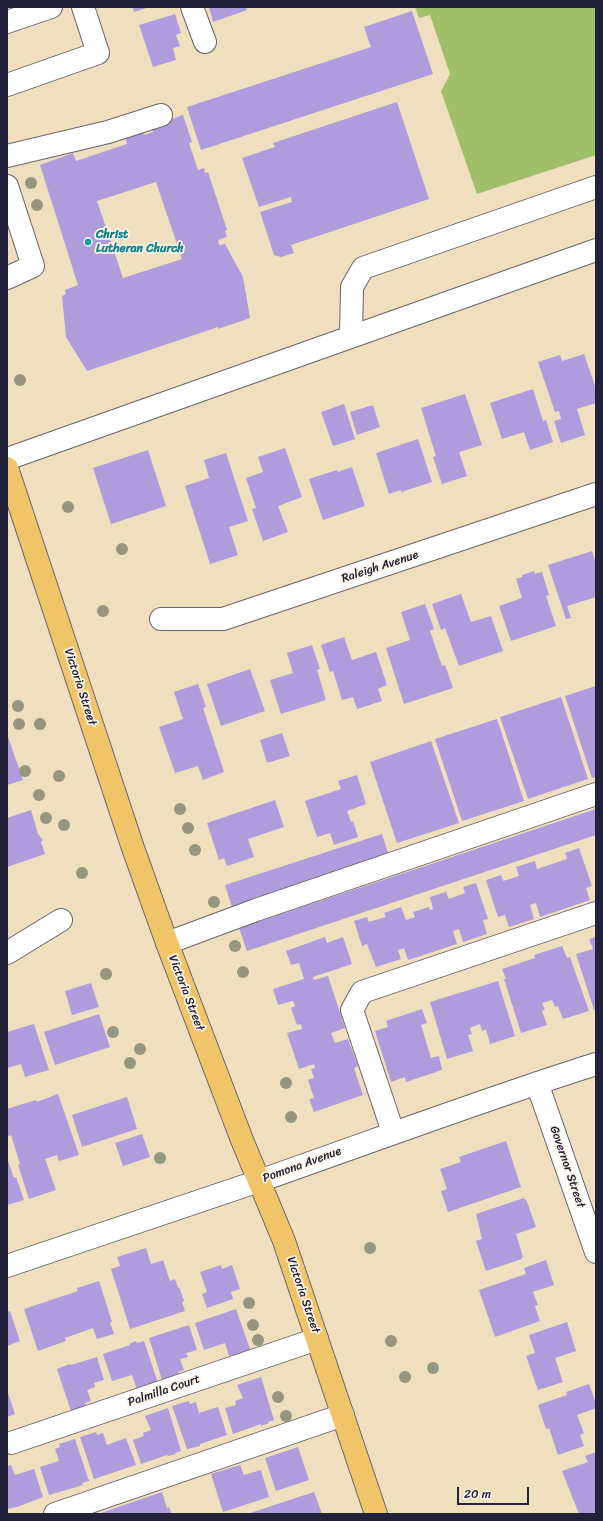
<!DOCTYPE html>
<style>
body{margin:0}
#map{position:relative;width:603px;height:1521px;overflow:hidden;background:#efdfbe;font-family:Sriracha,sans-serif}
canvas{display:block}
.frame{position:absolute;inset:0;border:8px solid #22223b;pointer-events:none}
.scale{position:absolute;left:457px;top:1487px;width:72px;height:18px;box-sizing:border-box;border:2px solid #22223b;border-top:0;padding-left:5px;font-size:12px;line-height:14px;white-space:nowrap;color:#22223b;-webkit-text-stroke:3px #fcf5e5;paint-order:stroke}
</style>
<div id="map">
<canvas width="603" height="1521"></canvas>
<div class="frame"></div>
<div class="scale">20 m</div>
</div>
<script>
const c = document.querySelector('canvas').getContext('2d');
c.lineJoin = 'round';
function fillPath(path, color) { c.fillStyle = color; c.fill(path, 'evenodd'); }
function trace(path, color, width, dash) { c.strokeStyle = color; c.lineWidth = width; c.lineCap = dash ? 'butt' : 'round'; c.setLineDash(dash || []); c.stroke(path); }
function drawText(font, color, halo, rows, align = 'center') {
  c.font = font + ' Sriracha,sans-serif'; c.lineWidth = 3.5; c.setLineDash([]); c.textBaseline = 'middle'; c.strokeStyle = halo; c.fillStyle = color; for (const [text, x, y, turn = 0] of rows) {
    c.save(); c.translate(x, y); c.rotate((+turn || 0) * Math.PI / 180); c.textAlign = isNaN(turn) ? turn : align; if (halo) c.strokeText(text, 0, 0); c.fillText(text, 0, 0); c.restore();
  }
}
fillPath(new Path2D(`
 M415 7H596V155L477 194 441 91 450 74 430 15 419 18Z`), '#9fbf68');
fillPath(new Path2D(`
 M133 7H150L134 12Z
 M209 7H246L247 10 213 22Z
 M412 11 433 74 201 150 187 107 371 47 364 27Z
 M175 14 181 33 176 35 180 46 173 48 176 60 153 67 139 25Z
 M397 102 429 199 291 245 294 253 281 257 274 255 260 212 292 202 291 197 259 207 242 158 275 147 273 143Z
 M183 115 192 142 189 143 198 170 204 168 205 173 208 172 227 230 225 231 227 237 218 240 219 245 225 244 243 277 250 318 218 329V327L87 371 66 337 62 296 66 294 65 290 78 285 40 165 73 153 76 161 127 144 125 135 143 129 145 135 153 132 151 126ZM156 182 182 259 123 278 97 201Z
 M584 354 596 389V403L577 409 585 435 561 443 554 421 561 419 559 411 555 412 538 362 560 355 562 361Z
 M533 389 543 421 546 420 553 442 530 450 524 432 502 439 490 403Z
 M465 394 482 445 459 452 467 476 442 484 433 457 436 456 421 408Z
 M344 404 355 439 333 446 321 412Z
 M373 405 380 427 357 435 350 412Z
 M418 439 432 482 401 492V490L389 494 376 453Z
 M285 448 302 497 278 506 288 532 263 541 252 509 256 508 246 478 263 472 258 457Z
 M148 450 166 506 111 524 93 468Z
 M226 453 248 521 229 527 238 555 210 564 185 486 209 478 204 460Z
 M352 467 365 506 323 520 309 479 337 470 338 472Z
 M592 551 596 564V597L567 606 571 618 566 619 548 565Z
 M534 571 535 574 542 572 549 595 546 596 556 626 511 641 499 606 522 598 516 579 522 577V575Z
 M461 594 471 622 491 616 503 651 459 666 445 628 441 630 432 604Z
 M425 604 434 629 430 631 442 666 445 665 453 688 404 704 386 648 410 640 401 612Z
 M344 637 352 660 376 652 387 685 378 689 382 701 357 709 353 697 342 700 333 671 330 672 321 645Z
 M312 645 320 669 317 670 326 700 281 714 270 680 293 673 287 653Z
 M250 669 265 711 221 726 207 684Z
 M198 684 206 707 203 708 224 772 203 780 198 766 175 773 159 727 183 719 174 692Z
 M596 686V777L592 778 565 696Z
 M561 697 588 779 528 799 500 717Z
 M497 719 524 801 462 821 435 739Z
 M282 733 290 756 267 763 260 740Z
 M7 734 23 780 7 785Z
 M431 741 459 823 397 843 370 762Z
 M357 775 366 804 347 811 351 822 353 821 358 837 334 845 330 833 317 837 305 801 341 789 338 781Z
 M275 800 284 827 248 839 254 857 227 866 224 858 219 860 207 823Z
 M596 809V835L247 951 239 928Z
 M31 810 38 834 43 840 41 842 45 854 7 867V818Z
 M382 834 389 856 232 907 225 885Z
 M579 848 592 886 586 888 590 900 540 917 536 903 530 905 534 919 509 927 505 915 498 917 486 880 501 875 503 881 519 876 516 867 535 861 537 869 567 859 565 853Z
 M476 883 488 919 483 920 487 934 463 942 459 929 453 931 457 944 408 960 404 948 398 950 401 959 376 967 367 944 362 946 354 921 367 917 369 922 386 917 384 913 401 907 406 920 415 917 413 912 429 907 430 910 433 909 430 897 446 892 449 899 465 893 463 887Z
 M325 937 327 943 343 937 352 964 313 977 314 980 328 976 345 1028 331 1033 335 1043 348 1039 358 1066 354 1068 363 1095 314 1112 309 1099 314 1098 308 1080 314 1078 311 1069 315 1068 314 1064 299 1069 287 1033 302 1029 301 1024 297 1025 291 1008 295 1006 293 1001 278 1005 273 989 304 979 299 963 291 965 286 951Z
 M596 937V1009L594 1010 576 954 593 949 589 939Z
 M562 946 567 958 570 957 589 1011 563 1019 558 1006 555 1007 552 1000 542 1003 545 1010 542 1011 547 1025 521 1033 504 979H506L502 969 535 958 534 955Z
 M498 981 515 1036 490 1044 486 1029 482 1031 480 1024 470 1028 472 1034 468 1035 473 1051 447 1059 430 1002Z
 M91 983 99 1007 72 1015 65 991Z
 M422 1009 427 1023 421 1025 431 1058 439 1056 442 1070 406 1082 405 1077 391 1082 375 1031 388 1027 386 1021Z
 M99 1014 110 1047 55 1065 44 1032Z
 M34 1024 49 1070 25 1077 21 1064 7 1068V1032Z
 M58 1094 79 1155 59 1161 57 1155 45 1159 56 1190 29 1199 18 1165 20 1164 11 1135 8 1136 7 1132V1109L36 1100 37 1102Z
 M127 1097 137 1129 82 1147 72 1115Z
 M142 1134 150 1157 123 1166 115 1143Z
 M506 1141 521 1187 448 1212 441 1191 447 1189 440 1169 461 1162 459 1157Z
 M7 1158 14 1178 16 1177 24 1200 7 1205Z
 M524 1198 525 1200 526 1199 536 1227 516 1234 523 1257H522V1259L486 1271 476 1241 482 1239 476 1214Z
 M146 1248 151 1264 163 1260 170 1281 175 1279 178 1288 179 1287 184 1301 182 1302 185 1311 130 1329 111 1269 120 1266 117 1257Z
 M546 1260 554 1285 533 1292 538 1305 535 1306 540 1321 495 1337 479 1290 526 1274 524 1268Z
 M221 1265 222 1269 232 1265 240 1289 231 1292 233 1299 207 1308 202 1294 207 1292 200 1272Z
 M99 1281 112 1322 110 1323 114 1334 97 1339 93 1328 65 1338 66 1341 38 1351 24 1309 78 1291 77 1288Z
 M236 1309 251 1352 236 1357 235 1355 229 1356 225 1343 204 1350 195 1323Z
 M10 1311 20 1341 7 1346V1312Z
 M567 1322 576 1351 555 1358 563 1382 538 1390 526 1356 535 1353 529 1335Z
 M189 1325 197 1350 186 1353 188 1357 180 1359 184 1370 178 1372 180 1377 163 1383 149 1338Z
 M136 1341 137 1343 144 1341 158 1383 137 1390 132 1375 112 1381 103 1354 130 1345 129 1344Z
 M97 1357 104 1380 94 1383 95 1387 87 1390 91 1401 85 1403 86 1406 71 1411 57 1369 70 1364 71 1365Z
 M261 1377 274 1420 268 1422 269 1423 261 1426V1424L233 1434 225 1408 236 1405 235 1401 243 1398 237 1385Z
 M589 1384 596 1403V1408L577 1415 584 1433 580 1435 584 1446 558 1455 549 1428 546 1429 538 1405 567 1395 566 1392Z
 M7 1390 15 1414 7 1417Z
 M189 1401 190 1404 196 1402 199 1413 218 1407 227 1435 200 1444V1446L187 1449 172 1406Z
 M168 1408 181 1451 175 1453 176 1454 168 1456 167 1455 141 1464 133 1440 144 1436 143 1433 151 1430 145 1416Z
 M96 1432 97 1435 103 1433 107 1445 126 1438 136 1465 94 1479 80 1437Z
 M75 1439 89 1481 82 1483 83 1485 49 1495 40 1467 59 1461 55 1449 60 1447 59 1444Z
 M298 1447 309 1480 276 1491 265 1458Z
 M596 1452V1512L590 1514H579L562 1471 588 1462 585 1456Z
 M11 1465 15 1475 34 1469 43 1497 17 1507 7 1509V1466Z
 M240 1465 244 1475 261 1470 269 1497 223 1512 211 1474Z
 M162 1492 167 1508 169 1507 171 1512 169 1514H98Z
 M314 1492 322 1514H247Z`), '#ae9cdd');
const minor = new Path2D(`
 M192 7 205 42
 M7 22 51 7
 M7 85 98 53 83 7
 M7 156 108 132 161 115
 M7 186 33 266 7 278
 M351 336 352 287 363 268 596 187
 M7 459 596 250
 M161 619H223L596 494
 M167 943 256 910 596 794
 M7 953 61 920
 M537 1083 596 1252
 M393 1132 352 1010 362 992 596 913
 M7 1266C91 1238 175 1210 259 1181 371 1142 482 1100 596 1064
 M11 1443 317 1339
 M55 1514 343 1415`);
const major = new Path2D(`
 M7 468 133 848 167 943 242 1140 284 1241 376 1514`);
trace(minor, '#6a6469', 24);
trace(major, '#6a6469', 24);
trace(minor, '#fff', 22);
trace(major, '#f0c469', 22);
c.fillStyle = '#96957f';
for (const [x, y] of [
 [31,183],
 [37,205],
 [20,380],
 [68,507],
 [122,549],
 [103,611],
 [18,706],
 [19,724],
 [40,724],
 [25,771],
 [59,776],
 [39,795],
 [180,809],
 [46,818],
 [64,825],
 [188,828],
 [195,850],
 [82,873],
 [214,902],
 [235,946],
 [243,972],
 [106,974],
 [113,1032],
 [140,1049],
 [130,1063],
 [286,1083],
 [291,1117],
 [160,1158],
 [370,1248],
 [249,1303],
 [253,1325],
 [258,1340],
 [391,1341],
 [433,1368],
 [405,1377],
 [278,1397],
 [286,1416]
]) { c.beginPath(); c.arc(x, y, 6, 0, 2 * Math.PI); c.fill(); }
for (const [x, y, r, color] of [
 [88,242,4,"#0f9aa8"]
]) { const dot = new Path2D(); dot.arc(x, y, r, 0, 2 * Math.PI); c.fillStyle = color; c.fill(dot); trace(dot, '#fcf5e5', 1.5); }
drawText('bold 12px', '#0d838f', '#fcf5e5', [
 ["Christ",96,235],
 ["Lutheran Church",96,249]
], 'left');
drawText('12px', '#22223b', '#fcf5e5', [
 ["Raleigh Avenue",380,567,-18],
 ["Victoria Street",80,687,72],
 ["Victoria Street",186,993,69],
 ["Pomona Avenue",302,1165,-20],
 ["Governor Street",567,1167,71],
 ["Victoria Street",303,1295,71],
 ["Palmilla Court",164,1391,-19]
]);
</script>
